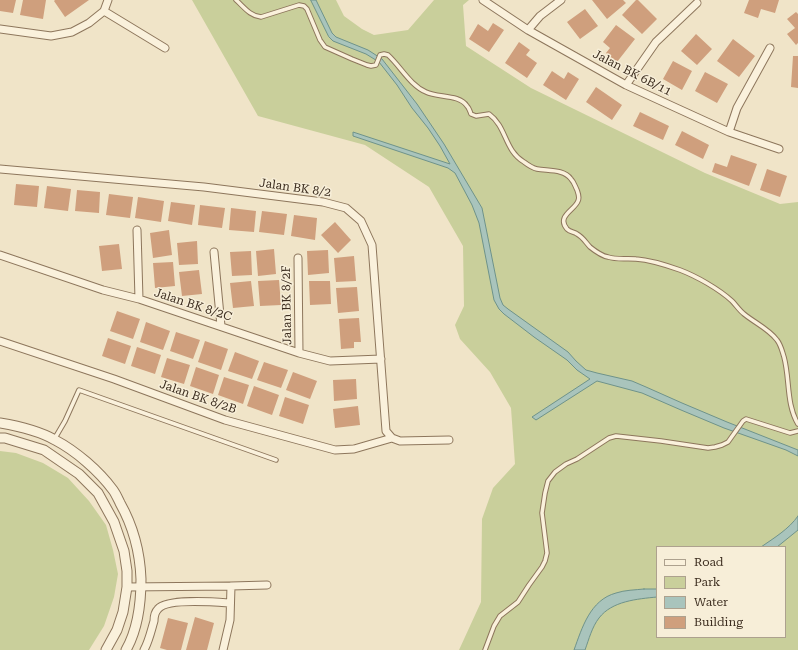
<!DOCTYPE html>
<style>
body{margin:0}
#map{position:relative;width:798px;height:650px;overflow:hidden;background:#f0e4c8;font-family:"Roboto Serif",serif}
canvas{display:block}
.legend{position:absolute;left:656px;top:546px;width:130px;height:92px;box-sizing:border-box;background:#f7eed8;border:1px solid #ada18e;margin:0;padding:5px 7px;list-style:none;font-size:12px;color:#3d2e20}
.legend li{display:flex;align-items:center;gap:8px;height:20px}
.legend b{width:20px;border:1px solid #ada18e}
</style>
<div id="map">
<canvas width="798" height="650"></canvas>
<ul class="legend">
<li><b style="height:5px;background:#faf1dc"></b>Road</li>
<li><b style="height:11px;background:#c9cf9b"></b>Park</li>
<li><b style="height:11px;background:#a9c4bc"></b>Water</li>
<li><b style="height:11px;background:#cf9f7d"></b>Building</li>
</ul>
</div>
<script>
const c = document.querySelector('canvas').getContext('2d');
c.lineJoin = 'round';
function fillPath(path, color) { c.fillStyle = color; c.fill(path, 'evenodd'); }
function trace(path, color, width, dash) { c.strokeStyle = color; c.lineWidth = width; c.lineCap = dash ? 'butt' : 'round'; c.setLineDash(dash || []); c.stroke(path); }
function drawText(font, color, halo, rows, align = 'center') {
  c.font = font + ' "Roboto Serif",serif'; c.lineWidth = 3; c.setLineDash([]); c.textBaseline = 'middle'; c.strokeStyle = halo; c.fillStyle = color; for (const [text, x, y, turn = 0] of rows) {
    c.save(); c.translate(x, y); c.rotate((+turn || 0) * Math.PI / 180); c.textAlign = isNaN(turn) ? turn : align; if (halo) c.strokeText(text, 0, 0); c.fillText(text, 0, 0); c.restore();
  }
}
fillPath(new Path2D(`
 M192 0H336L344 16 362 29 374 35 408 30 434 0H469L463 5 466 46 531 88 705 173 780 204 798 202V650H459L481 602 482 519 493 488 515 464 511 408 490 372 460 339 455 325 464 306 463 246 429 187 365 145 258 116ZM657 547H785V637H657Z
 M0 451 16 453 43 463 68 478 89 501 106 525 113 550 118 574 114 597 104 626 89 650H0Z`), '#c9cf9b');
const water = new Path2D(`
 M311 0H316L332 33 336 37 368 50 382 59 417 104 444 144 482 208 500 298 503 305 508 309 568 352 576 361 586 370 597 373 632 381 646 387 682 403 727 422 798 450V456L786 450 724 428 681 410 642 393 597 381 536 420 532 417 590 379 577 370 567 360 534 337 504 314 499 309 494 300 479 223 472 205 455 173 448 168 353 136V132L450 164 440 146 428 128 412 108 397 85 379 62 366 54 333 41 329 37Z
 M798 516V530L777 547H761C774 538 789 529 798 516Z
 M644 589H657V597C637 599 612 601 599 618 592 627 589 639 585 650H574C582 628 590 600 616 593 625 590 635 590 644 589Z`);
fillPath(water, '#a9c4bc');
trace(water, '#6f938a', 1);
fillPath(new Path2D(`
 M0 0H16L13 13 0 11Z
 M23 0H46L43 19 20 15Z
 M55 0H89L65 17 54 1Z
 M592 0H623L626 3 607 19Z
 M636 0H638L657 19 642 34 622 15Z
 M749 0H779L775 13 761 9 758 18 744 13Z
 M585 9 598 26 580 39 567 22Z
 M796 12 798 14V43L796 45 787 34 795 28 787 19Z
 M493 23 504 30 489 52 469 39 478 24 488 31Z
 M616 25 635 39 617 62 606 53 610 48 603 42Z
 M696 34 712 49 697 65 681 51Z
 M733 39 755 56 739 77 717 61Z
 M519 42 530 50 526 55 537 63 527 78 505 63Z
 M793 56H798V88L791 87Z
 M673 61 692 71 682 90 663 79Z
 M552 71 564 79 568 72 579 79 566 100 543 85Z
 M705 72 728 84 717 103 695 91Z
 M596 87 622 105 612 120 586 102Z
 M640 112 669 126 663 140 633 126Z
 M682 131 709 145 703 159 675 145Z
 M731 155 757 164 749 186 712 172 715 163 727 167Z
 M767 169 787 176 780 197 760 190Z
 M16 184 39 186 37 207 14 205Z
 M47 186 71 189 68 211 44 208Z
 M77 190 100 192 99 213 75 211Z
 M109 194 133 197 130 218 106 215Z
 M138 197 164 201 161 222 135 218Z
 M171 202 195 205 192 225 168 221Z
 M200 205 225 208 222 228 198 225Z
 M231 208 256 211 254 232 229 230Z
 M262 211 287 214 284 235 259 232Z
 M294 215 317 218 315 240 291 236Z
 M335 222 351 240 338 253 321 235Z
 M169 230 172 255 153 258 150 233Z
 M197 241 198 264 179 265 177 243Z
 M119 244 122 269 102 271 99 246Z
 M274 249 276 274 258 276 256 251Z
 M328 250 329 273 308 275 307 251Z
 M251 251 252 275 232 276 230 252Z
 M354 256 356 281 336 282 334 258Z
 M173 262 175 286 155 288 153 263Z
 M199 270 202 294 182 296 179 272Z
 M279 280 281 305 260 306 258 281Z
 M251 281 254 306 233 308 230 283Z
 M309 281H330L331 304 310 305Z
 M357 287 359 311 338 313 336 288Z
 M117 311 140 319 133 339 110 331Z
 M359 318 361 342H354V348L341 349 339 319Z
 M146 322 170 331 163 350 140 342Z
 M176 332 200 340 193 359 170 351Z
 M108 338 131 346 125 364 102 356Z
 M205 341 228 349 221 370 198 362Z
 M137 347 161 355 155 374 131 366Z
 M235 352 259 361 252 379 228 371Z
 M167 358 190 365 184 384 161 377Z
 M264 362 288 370 281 388 257 380Z
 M196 367 219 375 213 394 190 386Z
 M293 372 317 381 310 399 286 390Z
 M224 377 249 385 243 404 218 395Z
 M356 379 357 399 334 401 333 380Z
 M254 386 279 395 272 415 247 406Z
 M285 397 309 405 303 424 279 416Z
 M358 406 360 425 335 428 333 409Z
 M195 617 214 623 207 650H186Z
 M168 618 188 623 181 650H167L160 648Z`), '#cf9f7d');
const service = new Path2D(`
 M236 0C244 7 250 16 261 17L299 5 304 6 307 9 320 40 325 47 352 59 367 65 371 66 376 65 380 55 384 54 388 55C401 67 410 85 426 92 438 98 459 94 467 106 469 108 470 111 471 114L476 116 489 114C507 127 504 150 524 162 528 165 532 168 537 169 548 171 564 169 571 179 574 182 575 186 577 190 578 193 580 197 578 201 575 210 556 216 567 229 570 232 574 232 577 234 583 237 586 243 590 247 595 251 602 256 608 257 617 260 627 258 636 259 650 260 666 265 680 270 696 276 719 289 732 301 736 305 739 310 744 314 755 323 769 329 777 340 781 345 782 351 784 357 790 379 786 404 798 424
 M55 438 65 421 79 390 276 460
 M485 650 494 626 500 616 518 602 529 585 542 567 545 561 547 553 542 513 545 493 548 481 555 472 566 464 577 459 609 438 616 436 661 441 708 448 715 447 722 445 728 442 743 421 746 419 790 433 798 431`);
const minor = new Path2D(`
 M483 0 528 30 626 85 729 132 779 149
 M104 11 165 48
 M0 29 51 36 72 32 89 23 104 11 108 0
 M528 30 540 16 561 0
 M626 85 656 42 697 3
 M729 132 737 108 770 48
 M0 169 204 187 323 202 346 208 361 221 372 245 386 431 392 438
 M137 230 139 299
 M214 252 221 326
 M0 255 103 290 139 299 299 353 330 361 381 359
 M298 258 299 353
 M0 341 114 379 225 420 335 450 354 449 392 438
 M392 438 400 441 449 440
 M127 587 231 586 267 585
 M144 650C149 641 151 631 154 621 154 617 155 612 158 609 166 598 216 602 230 603
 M223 650 230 620 231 586`);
const tertiary = new Path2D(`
 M0 423C18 426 39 431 55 440 76 451 99 471 113 490 116 494 118 499 120 503 133 526 140 553 141 579 141 603 138 629 126 650
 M0 438H5L44 450 79 474 98 493 114 522 124 551 127 571V587L123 612 117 630 106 650`);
trace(service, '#8d765c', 5.5);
trace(minor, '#8d765c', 9);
trace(tertiary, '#8d765c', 11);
trace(service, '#faf1dc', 3.5);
trace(minor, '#faf1dc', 7);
trace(tertiary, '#faf1dc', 9);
drawText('12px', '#3d2e20', '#f7eed8', [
 ["Jalan BK 6B/11",632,73,27],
 ["Jalan BK 8/2",295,188,8],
 ["Jalan BK 8/2C",193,305,18],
 ["Jalan BK 8/2F",287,305,-91],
 ["Jalan BK 8/2B",198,397,19]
]);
</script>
